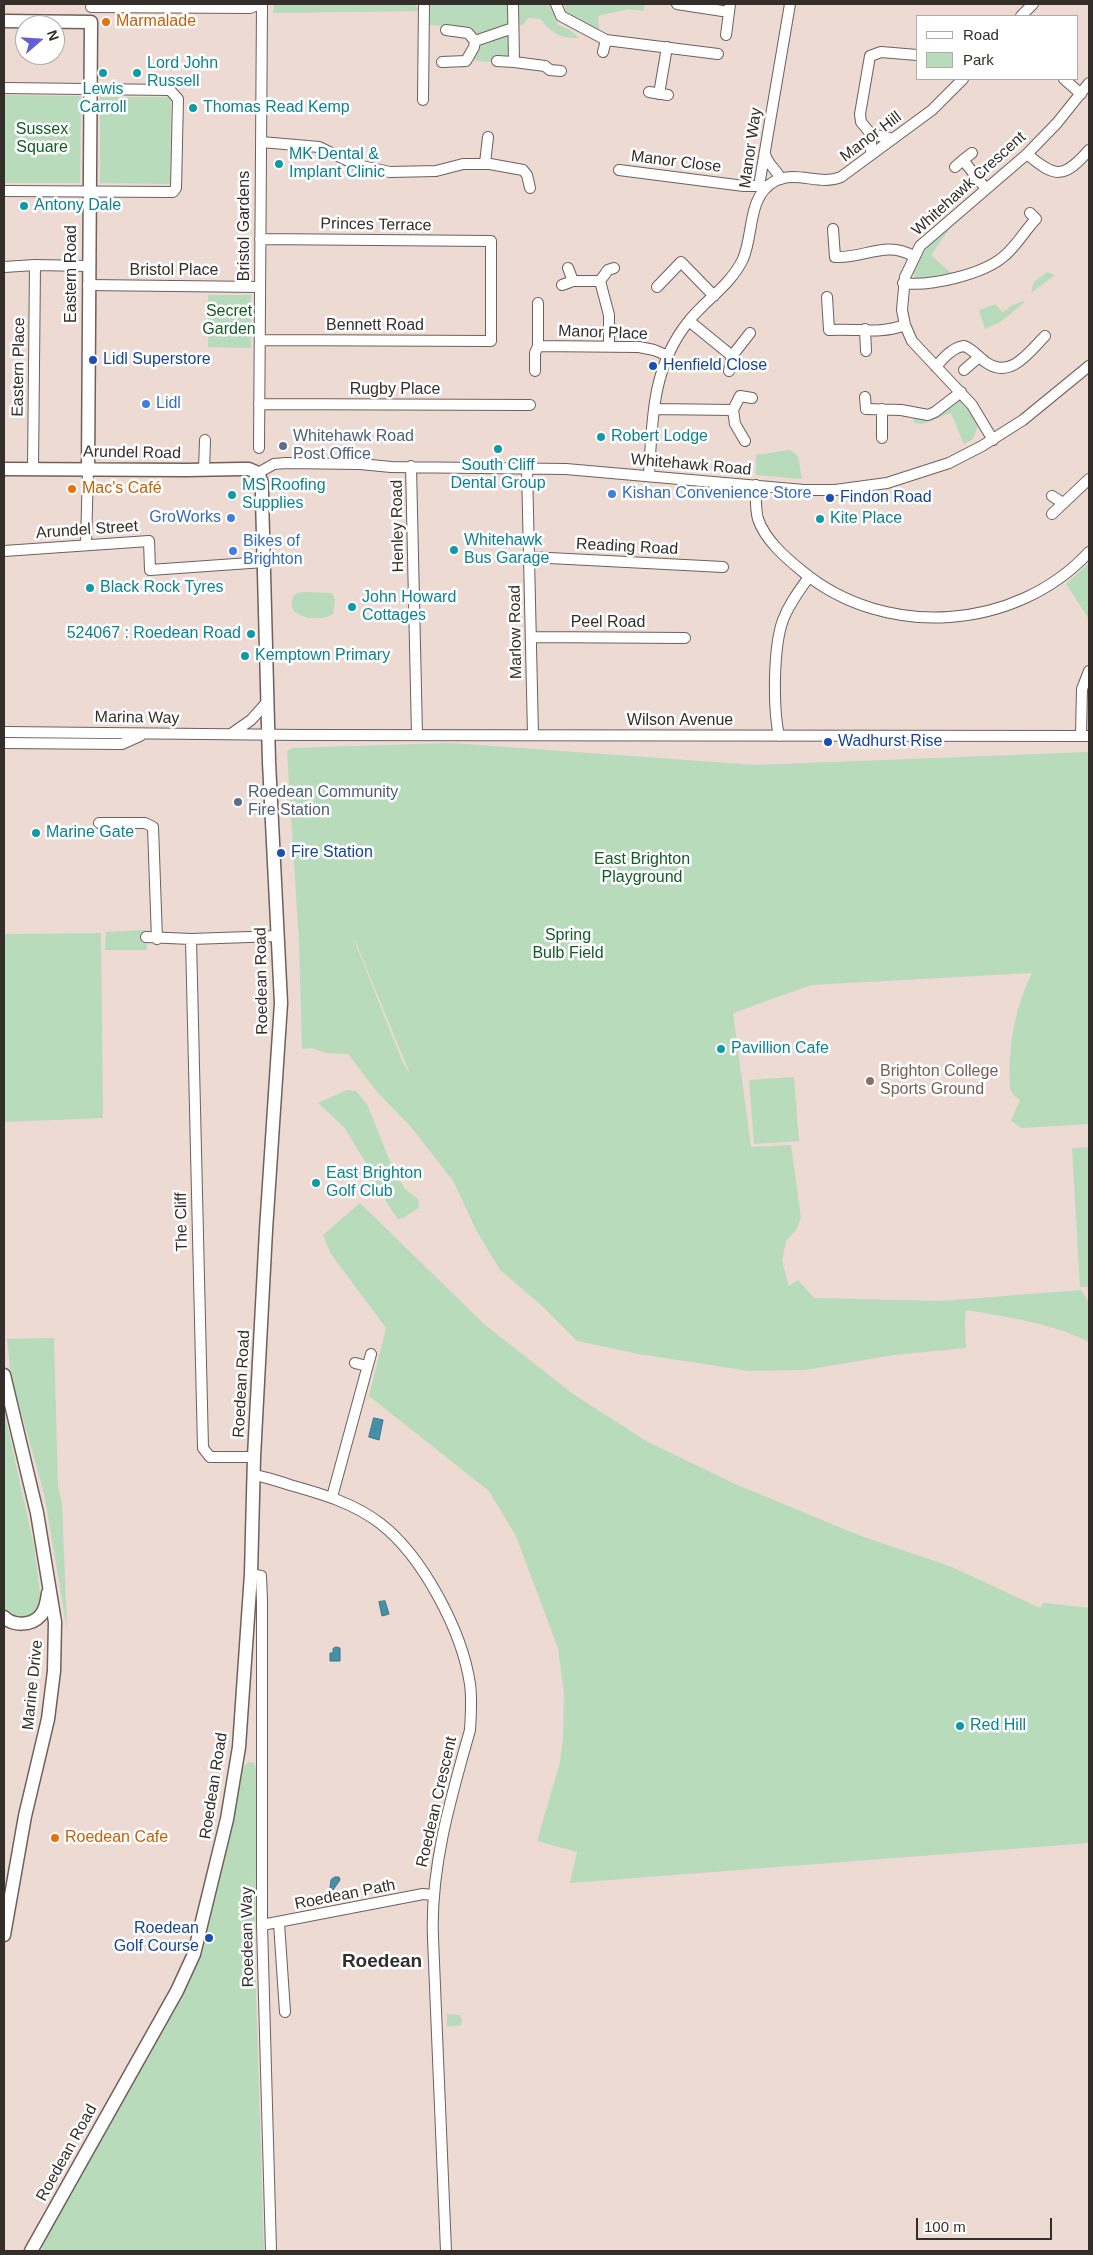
<!DOCTYPE html>
<meta charset="utf-8">
<style>
body{margin:0}
#map{position:relative;width:1093px;height:2255px;overflow:hidden;background:#ecdad3;font-family:Arial,sans-serif}
canvas{display:block}
.frame{position:absolute;inset:0;border:5px solid #342e2b;pointer-events:none}
.legend{position:absolute;left:916px;top:15px;width:162px;height:65px;box-sizing:border-box;background:#fff;border:1px solid #aeabaa;margin:0;padding:6px 9px;list-style:none;font-size:15px;color:#342e2b}
.legend li{display:flex;align-items:center;gap:10px;height:25px}
.legend b{width:25px;border:1px solid #aeabaa}
.north{position:absolute;left:15px;top:15px;width:50px;height:50px;box-sizing:border-box;background:#fff;border:1px solid #aeabaa;border-radius:50%;rotate:71deg;font-size:14px;font-weight:700;line-height:20px;text-align:center;color:#342e2b}
.north::after{content:'';display:block;margin:auto;width:18px;height:22px;background:#665dd6;clip-path:polygon(50% 0,100% 100%,50% 72%,0 100%)}
.scale{position:absolute;left:916px;top:2218px;width:136px;height:22px;box-sizing:border-box;border:2px solid #342e2b;border-top:0;padding-left:6px;font-size:15px;line-height:18px;white-space:nowrap;color:#342e2b;-webkit-text-stroke:4px #fff;paint-order:stroke}
</style>
<div id="map">
<canvas width="1093" height="2255"></canvas>
<div class="frame"></div>
<ul class="legend">
<li><b style="height:6px;background:#fff"></b>Road</li>
<li><b style="height:14px;background:#b8dbbb"></b>Park</li>
</ul>
<div class="north">N</div>
<div class="scale">100 m</div>
</div>
<script>
const c = document.querySelector('canvas').getContext('2d');
c.lineJoin = 'round';
function fillPath(path, color) { c.fillStyle = color; c.fill(path, 'evenodd'); }
function trace(path, color, width, dash) { c.strokeStyle = color; c.lineWidth = width; c.lineCap = dash ? 'butt' : 'round'; c.setLineDash(dash || []); c.stroke(path); }
function drawText(font, color, halo, rows, align = 'center') {
  c.font = font + ' Arial,sans-serif'; c.lineWidth = 5; c.setLineDash([]); c.textBaseline = 'middle'; c.strokeStyle = halo; c.fillStyle = color; for (const [text, x, y, turn = 0] of rows) {
    c.save(); c.translate(x, y); c.rotate((+turn || 0) * Math.PI / 180); c.textAlign = isNaN(turn) ? turn : align; if (halo) c.strokeText(text, 0, 0); c.fillText(text, 0, 0); c.restore();
  }
}
fillPath(new Path2D(`
 M278 4H414L421 11 273 13 274 5Z
 M432 4H508L510 24 482 36 458 27 430 25V15H426L428 7Z
 M518 4 550 5 554 12 558 25 570 30 579 38C558 38 554 34 540 19L528 18 523 25H515Z
 M565 4H645L643 11 629 9 601 15 598 17 599 30 565 14Z
 M509 32 510 56C497 64 486 62 472 60L481 43Z
 M4 95 81 96 80 183H4Z
 M100 97H171L170 184 100 183Z
 M951 227 931 255 951 273 920 279 915 277 912 271C922 251 934 240 951 227Z
 M1047 272 1055 275 1031 293 1034 282Z
 M208 295H251V348L208 347Z
 M1023 301 1024 303 1000 322 985 329 979 310 996 304 1002 312 1009 309 1008 307Z
 M959 400H963L979 422 973 439 964 444 951 413 922 424 914 423 913 416Z
 M790 450 798 456 802 479 756 475V455Z
 M1089 563V619L1066 584Z
 M302 592 332 593 335 599 333 614C320 623 280 618 295 594Z
 M451 743 755 765 1089 752V1124L1022 1128 1011 1121 1020 1100 1014 1096 1010 1089C1008 1049 1014 1009 1032 973L811 985 733 1013 751 1147 791 1145 801 1218 796 1230 786 1241 782 1261 789 1286 798 1280 814 1298 942 1301 1081 1290 1089 1302V1342C1051 1323 1008 1317 966 1310L965 1325 966 1348 894 1355 805 1370 749 1371 639 1354 577 1341 541 1305 500 1270 475 1228 454 1182 412 1128 378 1093 348 1054 326 1053 311 1048 302 1049 299 942 287 751 293 748ZM354 940H355L410 1074 403 1063Z
 M146 930 147 950H105L106 932Z
 M101 933 103 1118 4 1122V934Z
 M794 1077 799 1141 754 1144 749 1080Z
 M347 1090 356 1091 368 1106 392 1167 405 1189 418 1199 419 1208 403 1218 398 1219 380 1193 366 1163 344 1127 318 1103Z
 M1089 1147V1287H1080L1072 1148Z
 M360 1203 484 1324 573 1394 648 1442 735 1484 861 1536 952 1567 1040 1608 1043 1603H1046L1089 1608V1843L570 1883 577 1852 537 1841 560 1762 563 1739 564 1693 558 1648 516 1536 489 1491 369 1396 386 1328 331 1254 323 1235Z
 M54 1338 58 1488 62 1502 67 1629 44 1493 11 1376 7 1339Z
 M4 1410 34 1546 41 1600 38 1610 34 1614 19 1620 4 1612Z
 M248 1762 254 1763 257 1773 255 1960 264 2251H42V2244L188 1980 203 1947 241 1770Z
 M447 2014 460 2015 462 2021 461 2025 447 2027Z`), '#b8dbbb');
const water = new Path2D(`
 M374 1418 383 1420 379 1440 369 1437Z
 M385 1601 389 1614 382 1616 379 1602Z
 M336 1647 340 1648V1661H330V1653H333V1649Z
 M335 1877H339L340 1880 333 1890 330 1888 331 1880Z`);
fillPath(water, '#4391a8');
trace(water, '#3e7382', 1);
const minor = new Path2D(`
 M513 4 514 62 545 66 550 70 561 71
 M556 4 561 16 606 40 718 54
 M677 4 729 12 730 4
 M91 7 250 8 260 4
 M1021 16 1033 4
 M446 30 468 33 475 41
 M726 35 729 12
 M603 52 606 40
 M497 61 514 62
 M442 62 466 61 474 47 475 41 513 28
 M1064 79 1081 94
 M4 88 170 90 178 99 176 188 173 192 4 191
 M649 92 668 95
 M659 94 667 47
 M423 100 424 4
 M871 134 893 139
 M261 142 319 147 357 165 390 172 436 171 463 164H490L523 170 527 175 530 188
 M972 153 963 160 986 189
 M765 154C768 165 776 169 781 179
 M1027 154C1055 178 1064 179 1089 150
 M871 155V134L861 122 860 114 870 56 881 52 917 55
 M485 163 488 137
 M955 167 963 160
 M619 170 744 186H759
 M763 190 759 186 790 4
 M833 229 835 257C863 259 886 240 913 256
 M4 267 35 265 88 266
 M568 268 573 281H600L609 315V345
 M600 281 608 270 614 268
 M903 283C930 287 983 274 1003 257 1016 247 1025 230 1036 219L1030 213
 M88 285 260 287
 M562 285 573 281
 M657 287 681 262 714 296
 M827 297 829 330C857 328 878 335 905 325
 M689 321 732 356 750 333
 M865 329 866 351
 M260 340 491 341V241L260 239
 M538 346 639 347 654 350 666 355
 M936 367C943 358 953 347 964 346 973 349 979 358 987 363 1011 379 1029 352 1045 336
 M964 370 979 357
 M535 371V353L538 346V303
 M729 371 732 356
 M865 397 866 409 901 410 928 415 935 412 961 392
 M259 404 530 405
 M654 409 733 410 740 396 752 398
 M882 409V438
 M733 410 735 424 745 441
 M993 440 972 405 912 341 905 325 902 310 905 277 920 246 1027 154 1057 123 1089 83
 M259 448 262 4
 M411 466 417 735
 M527 468 533 735
 M33 469 35 265
 M204 470 205 440
 M258 473 274 464 286 463 360 464 391 467 566 469 804 490H835L887 483 949 463 982 446 1023 420 1089 366
 M649 476C652 420 652 367 688 322 706 299 730 286 743 259 754 234 747 196 775 181 796 170 820 186 841 177L932 110 963 79
 M756 485C756 496 755 509 758 519 765 540 786 558 802 571 885 640 1016 631 1089 552
 M1052 496 1063 503
 M1052 514 1089 479
 M86 544 88 470
 M4 551 149 541 150 570 264 562
 M530 557 723 567
 M532 637 685 638
 M4 732 302 735 1089 736
 M231 734 251 720 268 701
 M1081 735 1082 689 1089 671
 M779 736C773 709 773 647 783 620 789 604 799 591 809 577
 M4 743 122 744 140 736
 M99 823H145L153 827 157 939
 M146 937 191 939 278 936
 M191 939 203 1448 210 1457H254
 M355 1363 367 1366
 M254 1475C266 1477 278 1481 290 1485 322 1494 354 1503 381 1524 423 1557 462 1631 470 1684 472 1699 471 1715 470 1730 451 1797 430 1868 433 1938L446 2251
 M332 1497 371 1354
 M251 1574 261 1576 262 1601V1925L271 2251
 M279 1923 285 2012
 M262 1925 423 1894 433 1895`);
const major = new Path2D(`
 M4 21 91 22 88 470
 M4 469 186 470 241 469H249L258 473 262 483V497L269 762 281 1003 266 1230 254 1457 251 1574 239 1747 227 1819 194 1954 177 1991 31 2251
 M4 1375 37 1513 55 1622 54 1671 48 1719 25 1816 4 1935
 M4 1617C13 1626 31 1626 40 1616 46 1610 47 1601 48 1593`);
trace(minor, '#6f605a', 12);
trace(major, '#6f605a', 15);
trace(minor, '#fff', 10);
trace(major, '#fff', 12);
for (const [x, y, r, color] of [
 [106,22,5,"#e8710a"],
 [103,73,5,"#0f9aa8"],
 [137,73,5,"#0f9aa8"],
 [193,108,5,"#0f9aa8"],
 [279,164,5,"#0f9aa8"],
 [24,206,5,"#0f9aa8"],
 [93,360,5,"#1a4fb4"],
 [653,366,5,"#1a4fb4"],
 [146,404,5,"#3f7fe0"],
 [601,437,5,"#0f9aa8"],
 [283,446,5,"#5c6f8a"],
 [498,449,5,"#0f9aa8"],
 [72,489,5,"#e8710a"],
 [612,494,5,"#3f7fe0"],
 [232,495,5,"#0f9aa8"],
 [830,498,5,"#1a4fb4"],
 [231,518,5,"#3f7fe0"],
 [820,519,5,"#0f9aa8"],
 [454,550,5,"#0f9aa8"],
 [233,551,5,"#3f7fe0"],
 [90,588,5,"#0f9aa8"],
 [352,607,5,"#0f9aa8"],
 [251,634,5,"#0f9aa8"],
 [245,656,5,"#0f9aa8"],
 [828,742,5,"#1a4fb4"],
 [238,802,5,"#5c6f8a"],
 [36,833,5,"#0f9aa8"],
 [281,853,5,"#1a4fb4"],
 [721,1049,5,"#0f9aa8"],
 [870,1081,5,"#8d6e63"],
 [316,1183,5,"#0f9aa8"],
 [960,1726,5,"#0f9aa8"],
 [55,1838,5,"#e8710a"],
 [209,1938,5,"#1a4fb4"]
]) { const dot = new Path2D(); dot.arc(x, y, r, 0, 2 * Math.PI); c.fillStyle = color; c.fill(dot); trace(dot, '#fff', 2); }
drawText('16px', '#c56008', '#fff', [
 ["Marmalade",116,22],
 ["Mac's Café",82,489],
 ["Roedean Cafe",65,1838]
], 'left');
drawText('16px', '#0d838f', '#fff', [
 ["Lord John",147,64],
 ["Russell",147,82],
 ["Lewis",103,90,"center"],
 ["Carroll",103,108,"center"],
 ["Thomas Read Kemp",203,108],
 ["MK Dental &",289,155],
 ["Implant Clinic",289,173],
 ["Antony Dale",34,206],
 ["Robert Lodge",611,437],
 ["South Cliff",498,466,"center"],
 ["Dental Group",498,484,"center"],
 ["MS Roofing",242,486],
 ["Supplies",242,504],
 ["Kite Place",830,519],
 ["Whitehawk",464,541],
 ["Bus Garage",464,559],
 ["Black Rock Tyres",100,588],
 ["John Howard",362,598],
 ["Cottages",362,616],
 ["524067 : Roedean Road",241,634,"right"],
 ["Kemptown Primary",255,656],
 ["Marine Gate",46,833],
 ["Pavillion Cafe",731,1049],
 ["East Brighton",326,1174],
 ["Golf Club",326,1192],
 ["Red Hill",970,1726]
], 'left');
drawText('16px', '#115c24', '#fff', [
 ["Sussex",42,130],
 ["Square",42,148],
 ["Secret",229,312],
 ["Garden",229,330],
 ["East Brighton",642,860],
 ["Playground",642,878],
 ["Spring",568,936],
 ["Bulb Field",568,954]
]);
drawText('16px', '#342e2b', '#fff', [
 ["Manor Hill",871,137,-37],
 ["Manor Way",751,148,-82],
 ["Manor Close",676,162,7],
 ["Whitehawk Crescent",969,184,-42],
 ["Princes Terrace",376,225,1],
 ["Bristol Gardens",245,226,-90],
 ["Bristol Place",174,271],
 ["Eastern Road",72,274,-90],
 ["Bennett Road",375,326],
 ["Manor Place",603,333,2],
 ["Eastern Place",19,367,-89],
 ["Rugby Place",395,390],
 ["Arundel Road",132,453,1],
 ["Whitehawk Road",691,465,5],
 ["Henley Road",398,526,-91],
 ["Arundel Street",87,530,-4],
 ["Reading Road",627,547,3],
 ["Peel Road",608,623],
 ["Marlow Road",516,632,-91],
 ["Marina Way",137,718,1],
 ["Wilson Avenue",680,721],
 ["Roedean Road",262,981,-91],
 ["The Cliff",182,1222,-91],
 ["Roedean Road",242,1384,-87],
 ["Marine Drive",33,1685,-84],
 ["Roedean Road",214,1786,-81],
 ["Roedean Crescent",437,1802,-77],
 ["Roedean Path",345,1895,-11],
 ["Roedean Way",248,1937,-91],
 ["Roedean Road",67,2153,-61]
]);
drawText('16px', '#164399', '#fff', [
 ["Lidl Superstore",103,360],
 ["Henfield Close",663,366],
 ["Findon Road",840,498],
 ["Wadhurst Rise",838,742],
 ["Fire Station",291,853],
 ["Roedean",199,1929,"right"],
 ["Golf Course",199,1947,"right"]
], 'left');
drawText('16px', '#366cbe', '#fff', [
 ["Lidl",156,404],
 ["Kishan Convenience Store",622,494],
 ["GroWorks",221,518,"right"],
 ["Bikes of",243,542],
 ["Brighton",243,560]
], 'left');
drawText('16px', '#4e5e75', '#fff', [
 ["Whitehawk Road",293,437],
 ["Post Office",293,455],
 ["Roedean Community",248,793],
 ["Fire Station",248,811]
], 'left');
drawText('16px', '#785e54', '#fff', [
 ["Brighton College",880,1072],
 ["Sports Ground",880,1090]
], 'left');
drawText('bold 19px', '#342e2b', '#fff', [
 ["Roedean",382,1962]
]);
</script>
